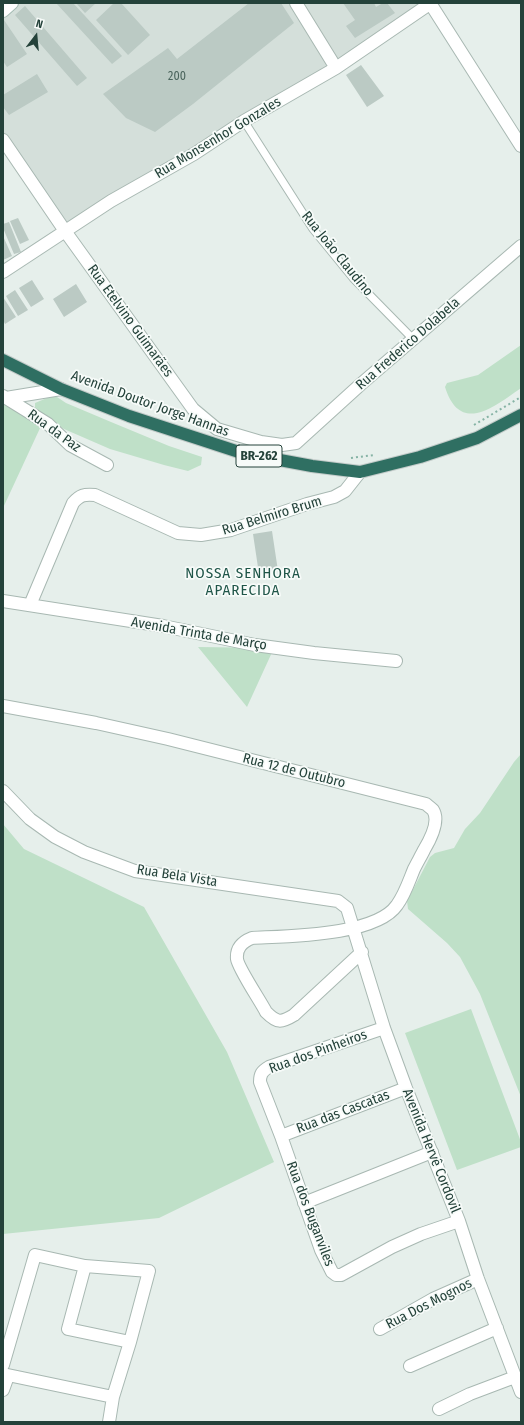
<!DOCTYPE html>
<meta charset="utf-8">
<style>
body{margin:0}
#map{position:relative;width:524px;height:1425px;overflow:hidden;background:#e6efeb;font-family:"Fira Sans Condensed",sans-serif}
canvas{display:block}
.frame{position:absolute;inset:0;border:4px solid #24423a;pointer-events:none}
.north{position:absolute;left:16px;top:16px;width:40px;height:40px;-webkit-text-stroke:3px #f7fbf9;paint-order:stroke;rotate:16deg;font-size:11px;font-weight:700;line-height:16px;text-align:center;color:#24423a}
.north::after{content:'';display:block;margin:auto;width:14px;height:18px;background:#24423a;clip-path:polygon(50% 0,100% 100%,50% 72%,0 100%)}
</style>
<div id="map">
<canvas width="524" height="1425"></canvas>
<div class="frame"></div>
<div class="north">N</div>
</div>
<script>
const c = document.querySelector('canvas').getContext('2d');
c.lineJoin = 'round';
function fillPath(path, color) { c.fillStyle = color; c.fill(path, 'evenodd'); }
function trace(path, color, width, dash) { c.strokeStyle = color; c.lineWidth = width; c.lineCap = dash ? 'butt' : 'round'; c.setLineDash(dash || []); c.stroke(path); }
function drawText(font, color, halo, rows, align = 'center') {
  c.font = font + ' "Fira Sans Condensed",sans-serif'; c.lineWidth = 3.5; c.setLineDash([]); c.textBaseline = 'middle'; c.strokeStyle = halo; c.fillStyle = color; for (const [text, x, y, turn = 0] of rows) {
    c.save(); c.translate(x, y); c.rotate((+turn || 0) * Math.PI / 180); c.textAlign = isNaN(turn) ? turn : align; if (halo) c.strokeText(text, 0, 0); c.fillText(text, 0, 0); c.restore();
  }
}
fillPath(new Path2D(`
 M12 3H431L65 231 3 140V11Z`), '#d4dfda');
fillPath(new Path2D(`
 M521 345V388C494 407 460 435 445 387L447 383 478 375Z
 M54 395 66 403 111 422 169 446 202 457 201 465 188 471 164 465 110 449 64 429 35 410V403Z
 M3 402 41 426 3 508Z
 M198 647 274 648 247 707Z
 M521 754V1097L480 994 460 957 447 943 408 909 407 901 430 857 435 853 454 848 465 829 480 813 514 762Z
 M3 824 24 849 144 907 227 1052 274 1162 159 1218 3 1234Z
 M471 1009 521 1142V1147L457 1170 405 1033Z`), '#bfe0c8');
fillPath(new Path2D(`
 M56 3H73L122 56 112 64Z
 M76 3H96L85 13Z
 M114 3H121L150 35 128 55 96 20Z
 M249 3H281L294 23 193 104 155 132 126 118 103 94 168 48 177 59Z
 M343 3H374L376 7 383 3H387L395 13 355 38 346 26 355 20Z
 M25 6 87 78 77 86 15 15Z
 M3 20H4L27 54 7 67 3 61Z
 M361 65 384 96 367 107 346 75Z
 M37 74 48 92 9 115 3 107V95Z
 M18 218 29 240 20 244 10 221Z
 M9 222 21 252 14 254 3 228V224Z
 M3 236 12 256 3 260Z
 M32 280 44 299 31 307 19 288Z
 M76 284 87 302 64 317 53 299Z
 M15 290 28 310 18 316 6 296Z
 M3 297 16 317 5 324 3 320Z
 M272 531 278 571 259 574 253 534Z`), '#bbcac4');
const lane = new Path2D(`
 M244 121 313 229 353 278 413 339`);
const street = new Path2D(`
 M296 3 336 68
 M430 3 521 146
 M3 140 65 231 193 409 217 429 261 442 282 445 296 443 361 384 521 246
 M3 272 111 201 194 154 244 121 336 68 431 3
 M3 396 48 424 70 445 107 465
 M6 398 61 389
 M3 601 163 626 255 645 314 653 396 661
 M30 605 73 503C80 495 84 494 95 495L178 533 201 535 231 530 307 504 334 497 345 491 360 472
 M3 706 96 723 168 739 426 804C428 806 431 808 433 810 440 821 430 840 424 850 421 856 417 863 414 869 409 881 405 894 397 905 376 936 287 936 252 938 242 942 236 948 237 959 238 968 261 1002 266 1012 277 1023 281 1023 294 1015L362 952
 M3 791 30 819 55 837 84 852 135 871 338 901 347 908 384 1028 406 1088 459 1221 478 1279 521 1392
 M384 1028 269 1067C262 1071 260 1074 260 1082L281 1136 321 1250 332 1272 336 1275H341L392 1247 421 1234 459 1221
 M281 1136 406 1088
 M304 1203 432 1152
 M85 1266 68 1329 130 1342
 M380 1329 433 1299 478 1279
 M3 1365 35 1255 85 1266 149 1271 130 1342 113 1397 109 1422
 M410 1366 497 1328
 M3 1374 113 1397
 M3 1390 8 1376
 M439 1409 470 1394 515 1377`);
const secondary = new Path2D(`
 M3 11 12 3`);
const highway = new Path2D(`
 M3 360 61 389 129 416 242 453 312 466 360 472 420 457 477 438 521 415`);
trace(lane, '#a8b8b2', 9);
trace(street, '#a8b8b2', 14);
trace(secondary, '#a4bbb3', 14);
trace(highway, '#c2cac8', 14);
trace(new Path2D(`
 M474 425 521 397
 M351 458 374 455`), '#86b3a5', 2, [2, 3]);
trace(lane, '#fff', 7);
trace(street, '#fff', 12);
trace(secondary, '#fff', 12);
trace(highway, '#2f6f62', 12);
drawText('12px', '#4a645c', null, [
 ["200",177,77]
]);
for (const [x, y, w] of [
 [259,456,46]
]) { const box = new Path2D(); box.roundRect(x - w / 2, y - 11, w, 22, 3); c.fillStyle = '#f7fbf9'; c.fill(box); trace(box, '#24423a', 1); }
drawText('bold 13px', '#24423a', null, [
 ["BR-262",259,456]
]);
drawText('14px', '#24423a', '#f7fbf9', [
 ["Rua Monsenhor Gonzales",218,138,-31],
 ["Rua João Claudino",337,254,51],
 ["Rua Etelvino Guimarães",130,321,54],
 ["Rua Frederico Dolabela",408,344,-41],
 ["Avenida Doutor Jorge Hannas",150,404,20],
 ["Rua da Paz",54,431,36],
 ["Rua Belmiro Brum",272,516,-17],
 ["Avenida Trinta de Março",199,634,10],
 ["Rua 12 de Outubro",294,771,14],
 ["Rua Bela Vista",177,876,9],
 ["Rua dos Pinheiros",318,1052,-20],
 ["Rua das Cascatas",343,1112,-21],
 ["Avenida Hervê Cordovil",431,1151,68],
 ["Rua dos Buganviles",310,1214,69],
 ["Rua Dos Mognos",429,1304,-27]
]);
c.letterSpacing = '1px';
drawText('15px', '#1f5548', '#f7fbf9', [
 ["NOSSA SENHORA",243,574],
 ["APARECIDA",243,591]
]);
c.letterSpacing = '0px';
</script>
